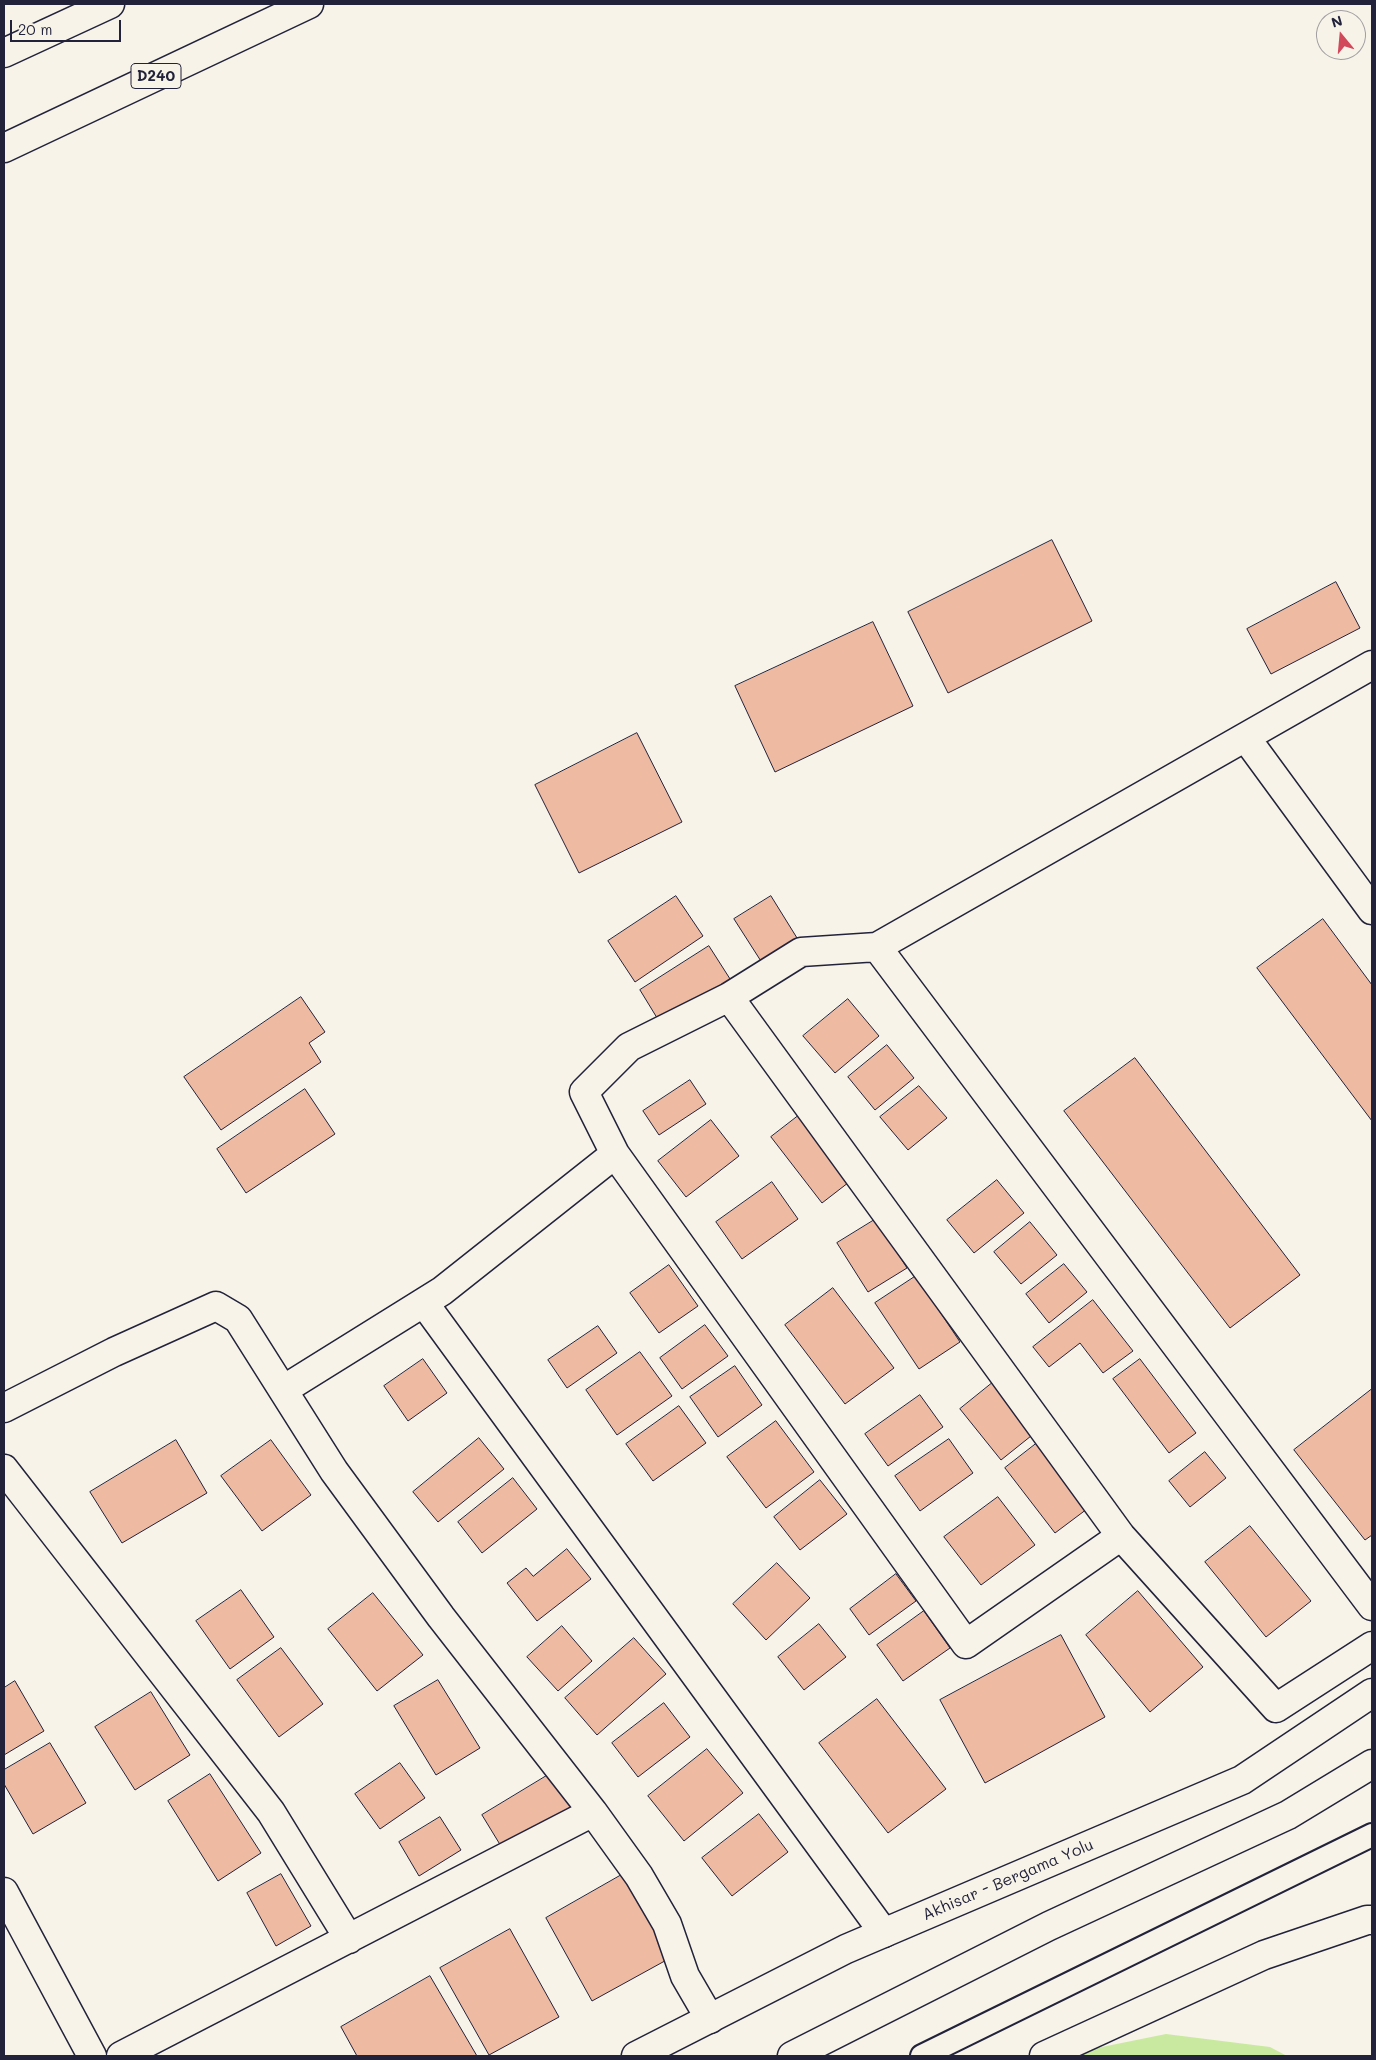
<!DOCTYPE html>
<style>
body{margin:0}
#map{position:relative;width:1376px;height:2060px;overflow:hidden;background:#f7f3e8;font-family:Mali,sans-serif}
canvas{display:block}
.frame{position:absolute;inset:0;border:5px solid #22223b;pointer-events:none}
.north{position:absolute;left:1316px;top:10px;width:50px;height:50px;box-sizing:border-box;background:#f7f3e8;border:1px solid #a29fa3;border-radius:50%;rotate:343deg;font-size:14px;font-weight:700;line-height:20px;text-align:center;color:#22223b}
.north::after{content:'';display:block;margin:auto;width:18px;height:22px;background:#d1495b;clip-path:polygon(50% 0,100% 100%,50% 72%,0 100%)}
.scale{position:absolute;left:10px;top:20px;width:111px;height:22px;box-sizing:border-box;border:2px solid #22223b;border-top:0;padding-left:6px;font-size:15px;line-height:18px;white-space:nowrap;color:#22223b;-webkit-text-stroke:4px #f7f3e8;paint-order:stroke}
</style>
<div id="map">
<canvas width="1376" height="2060"></canvas>
<div class="frame"></div>
<div class="north">N</div>
<div class="scale">20 m</div>
</div>
<script>
const c = document.querySelector('canvas').getContext('2d');
c.lineJoin = 'round';
function fillPath(path, color) { c.fillStyle = color; c.fill(path, 'evenodd'); }
function trace(path, color, width, dash) { c.strokeStyle = color; c.lineWidth = width; c.lineCap = dash ? 'butt' : 'round'; c.setLineDash(dash || []); c.stroke(path); }
function drawText(font, color, halo, rows, align = 'center') {
  c.font = font + ' Mali,sans-serif'; c.lineWidth = 4; c.setLineDash([]); c.textBaseline = 'middle'; c.strokeStyle = halo; c.fillStyle = color; for (const [text, x, y, turn = 0] of rows) {
    c.save(); c.translate(x, y); c.rotate((+turn || 0) * Math.PI / 180); c.textAlign = isNaN(turn) ? turn : align; if (halo) c.strokeText(text, 0, 0); c.fillText(text, 0, 0); c.restore();
  }
}
fillPath(new Path2D(`
 M1166 2034 1270 2047 1287 2056H1071L1082 2051Z`), '#cae9a0');
const building = new Path2D(`
 M1052 540 1092 621 948 693 908 612Z
 M1336 582 1360 628 1271 674 1247 629Z
 M873 622 913 706 775 772 735 686Z
 M637 733 682 822 579 873 535 785Z
 M676 896 703 936 635 982 608 941Z
 M771 896 802 946 766 969 734 919Z
 M1323 919 1372 985V1121L1257 968Z
 M709 946 732 982 662 1026 640 990Z
 M301 997 325 1032 309 1043 321 1062 221 1130 184 1077Z
 M848 999 879 1036 835 1073 803 1036Z
 M887 1045 914 1078 875 1110 848 1077Z
 M1135 1058 1300 1275 1230 1328 1064 1111Z
 M690 1080 706 1104 659 1135 643 1111Z
 M919 1086 947 1118 908 1150 880 1117Z
 M305 1089 335 1134 246 1193 217 1149Z
 M802 1113 853 1179 822 1203 771 1137Z
 M711 1120 739 1156 686 1197 658 1161Z
 M997 1180 1024 1213 974 1253 947 1220Z
 M772 1182 798 1219 742 1259 716 1222Z
 M876 1219 907 1268 868 1292 837 1243Z
 M1030 1222 1057 1255 1021 1284 994 1252Z
 M1064 1264 1087 1292 1049 1323 1026 1294Z
 M669 1265 698 1306 659 1333 630 1293Z
 M916 1276 960 1342 919 1369 875 1303Z
 M833 1288 894 1368 845 1404 785 1325Z
 M1093 1300 1133 1351 1103 1373 1080 1343 1049 1367 1033 1347Z
 M705 1325 728 1356 682 1389 660 1358Z
 M598 1326 617 1353 567 1388 548 1360Z
 M640 1352 672 1396 617 1435 586 1390Z
 M423 1359 447 1393 408 1421 384 1386Z
 M1140 1359 1196 1433 1169 1453 1113 1379Z
 M735 1366 762 1405 718 1437 690 1397Z
 M996 1380 1036 1432 1001 1460 960 1409Z
 M1372 1389V1535L1365 1540 1294 1450Z
 M920 1395 943 1427 888 1466 865 1434Z
 M679 1406 706 1443 653 1481 626 1444Z
 M776 1421 814 1472 766 1508 727 1457Z
 M479 1438 504 1469 438 1522 413 1492Z
 M949 1439 973 1473 920 1511 895 1476Z
 M176 1440 207 1493 122 1543 90 1492Z
 M271 1440 311 1495 262 1531 221 1476Z
 M1041 1440 1091 1506 1055 1533 1005 1468Z
 M1205 1452 1226 1478 1190 1507 1169 1481Z
 M513 1478 537 1509 482 1553 458 1522Z
 M820 1480 847 1514 800 1550 774 1517Z
 M998 1497 1035 1545 981 1585 944 1537Z
 M1250 1526 1311 1601 1266 1637 1205 1562Z
 M567 1549 591 1579 537 1621 507 1583 526 1568 533 1576Z
 M777 1563 810 1598 766 1640 733 1604Z
 M896 1574 916 1601 869 1635 850 1609Z
 M241 1590 274 1637 230 1669 196 1621Z
 M1138 1591 1203 1667 1150 1712 1086 1635Z
 M373 1593 423 1655 377 1691 328 1629Z
 M924 1611 950 1648 903 1681 877 1645Z
 M819 1624 846 1657 804 1690 778 1657Z
 M562 1626 592 1661 558 1691 527 1657Z
 M1061 1635 1105 1717 985 1783 940 1700Z
 M634 1638 666 1674 597 1735 565 1698Z
 M281 1648 323 1704 279 1737 237 1680Z
 M438 1680 480 1748 436 1775 394 1706Z
 M15 1681 44 1731 4 1755V1688Z
 M151 1692 190 1755 135 1790 95 1727Z
 M877 1699 946 1789 888 1833 819 1743Z
 M664 1703 690 1737 638 1777 612 1743Z
 M50 1743 86 1803 33 1834 4 1784V1770Z
 M707 1749 743 1793 684 1841 648 1796Z
 M400 1763 425 1798 380 1829 355 1794Z
 M558 1769 582 1811 507 1856 482 1815Z
 M210 1774 261 1853 218 1881 168 1801Z
 M759 1814 788 1852 732 1896 702 1858Z
 M440 1817 461 1850 419 1876 399 1842Z
 M625 1873 672 1957 592 2001 546 1918Z
 M281 1874 311 1926 276 1946 247 1893Z
 M510 1929 559 2017 489 2055 440 1968Z
 M430 1976 477 2056H357L341 2027Z`);
fillPath(building, '#efbaa2');
trace(building, '#22223b', 1);
const service = new Path2D(`
 M922 2056 1372 1835`);
const minor = new Path2D(`
 M1246 738 1372 910
 M877 947 1372 1606
 M729 997 1121 1536 1276 1708 1372 1646
 M424 1303 884 1933
 M283 1390 442 1291 615 1154
 M4 1408 114 1352 216 1306 238 1319 334 1471 441 1617 593 1812 639 1876 667 1924 685 1976 710 2019
 M4 1469 271 1812 349 1939
 M1121 1536 966 1644 615 1154 584 1092 629 1047 729 997 801 952 877 947 1372 665
 M4 1892 92 2056
 M121 2056 593 1812
 M1044 2056 1264 1955 1367 1920H1372`);
const primary = new Path2D(`
 M636 2056 846 1949 1242 1780 1372 1693
 M792 2056 1049 1926 1288 1815 1372 1764`);
const trunk = new Path2D(`
 M4 53 110 4
 M4 148 309 4`);
trace(service, '#22223b', 26);
trace(minor, '#22223b', 31);
trace(primary, '#22223b', 31);
trace(trunk, '#22223b', 31);
trace(service, '#f7f3e8', 22);
trace(minor, '#f7f3e8', 28);
trace(primary, '#f7f3e8', 28);
trace(trunk, '#f7f3e8', 28);
for (const [x, y, w] of [
 [156,76,50]
]) { const box = new Path2D(); box.roundRect(x - w / 2, y - 12.5, w, 25, 4); c.fillStyle = '#f7f3e8'; c.fill(box); trace(box, '#22223b', 1); }
drawText('bold 15px', '#22223b', null, [
 ["D240",156,76]
]);
drawText('16px', '#22223b', '#f7f3e8', [
 ["Akhisar - Bergama Yolu",1008,1880,-23]
]);
</script>
